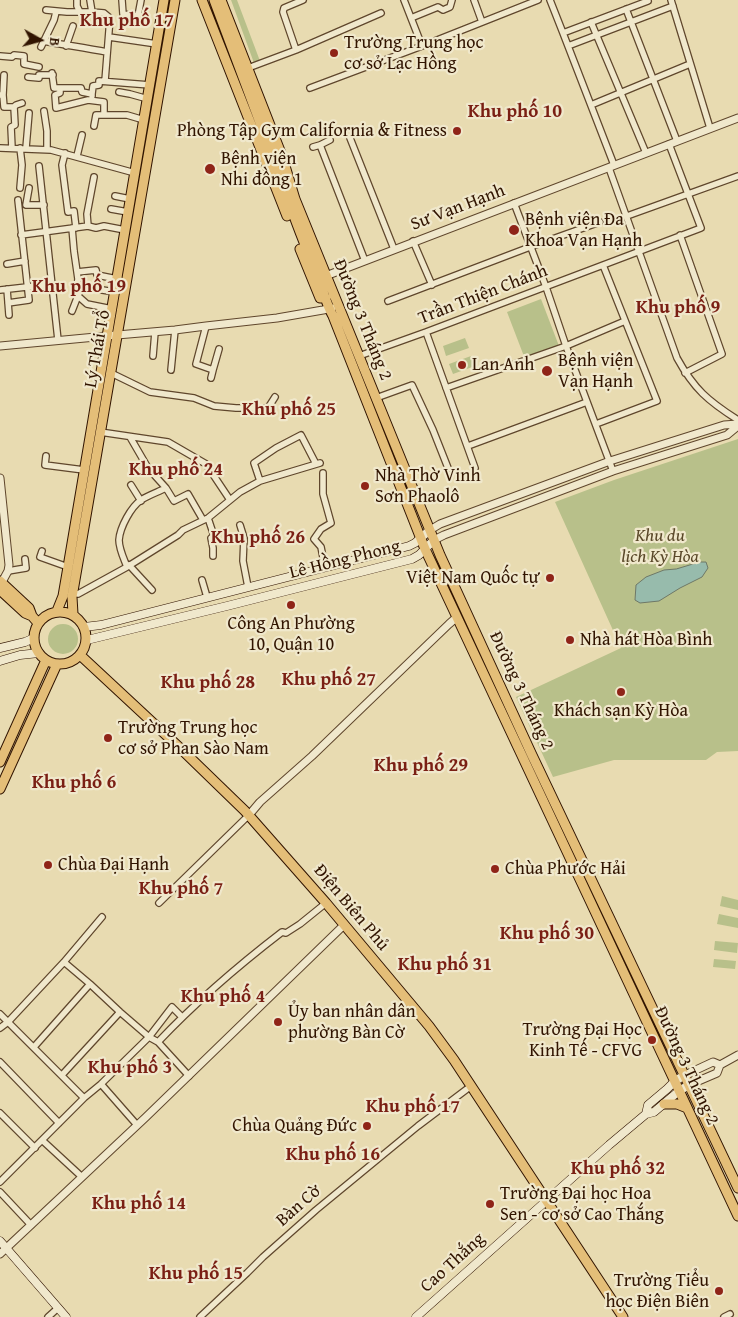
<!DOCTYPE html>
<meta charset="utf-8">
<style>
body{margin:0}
#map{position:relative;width:738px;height:1317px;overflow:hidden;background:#e8dbb1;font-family:"Gentium Book Plus",serif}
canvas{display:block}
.north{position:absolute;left:15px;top:15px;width:50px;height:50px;-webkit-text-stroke:4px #f0e8cc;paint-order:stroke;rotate:97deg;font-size:14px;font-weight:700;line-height:20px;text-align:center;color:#311400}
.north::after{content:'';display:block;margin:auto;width:18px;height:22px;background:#311400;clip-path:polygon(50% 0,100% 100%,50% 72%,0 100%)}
</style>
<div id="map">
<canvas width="738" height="1317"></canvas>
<div class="north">B</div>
</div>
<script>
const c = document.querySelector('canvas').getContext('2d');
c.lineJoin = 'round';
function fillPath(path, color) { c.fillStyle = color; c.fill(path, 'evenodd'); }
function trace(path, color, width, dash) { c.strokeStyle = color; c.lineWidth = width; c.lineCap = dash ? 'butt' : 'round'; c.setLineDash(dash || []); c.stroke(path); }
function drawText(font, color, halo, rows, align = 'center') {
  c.font = font + ' "Gentium Book Plus",serif'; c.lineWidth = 4.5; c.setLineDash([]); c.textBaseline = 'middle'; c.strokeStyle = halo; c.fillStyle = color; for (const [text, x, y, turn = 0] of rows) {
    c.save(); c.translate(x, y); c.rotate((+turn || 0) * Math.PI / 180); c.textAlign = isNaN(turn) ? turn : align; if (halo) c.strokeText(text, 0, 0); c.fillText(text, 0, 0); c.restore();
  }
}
fillPath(new Path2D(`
 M231 0H237L260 61 254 63Z
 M541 299 559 346 525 359 507 312Z
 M465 338 469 348 446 356 443 346Z
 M471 356 475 366 453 374 449 364Z
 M738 439V751L717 752 706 760H614L553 777 516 697 621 648 555 502 614 480Z
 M48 639a15 15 0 1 1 30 0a15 15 0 1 1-30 0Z
 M722 896 738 900V910L720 906Z
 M719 914 738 918V928L717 924Z
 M715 941 738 943 737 953 714 950Z
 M714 959 736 961 735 969 713 967Z`), '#b8c08a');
const water = new Path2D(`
 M700 562H706L708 568 702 577 680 588 659 601 640 603 635 600 636 585 646 577 664 570 676 569Z`);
fillPath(water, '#97bbac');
trace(water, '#6e7867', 1);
const minor = new Path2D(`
 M77 0V6L80 12
 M122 0 123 14 138 16 141 0
 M404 0 422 46
 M474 0 482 22
 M550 0 563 33 648 1
 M671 0 710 128
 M626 9 677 141
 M46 10 67 12H92L90 0
 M92 12 104 13 110 18 105 81
 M411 18 438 7 443 10 450 7 452 0
 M591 22 646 153
 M563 33 614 165
 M109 37 157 44
 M43 41C65 45 86 48 107 52
 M66 46 73 26
 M568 46 673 6
 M41 47 54 20 56 12
 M296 50 283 12 284 8 303 0
 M0 56 12 57 14 55 24 56V64L39 67
 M248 68 296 50 381 13
 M52 73 54 88H60V93L55 95 56 108 88 100 104 102V115H127L144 120
 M39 75H53
 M28 77 39 78
 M60 88H81L82 92 92 94V96
 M310 88 422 46 538 0
 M119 92 130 94 148 99
 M92 94 93 86 99 85V81L150 85
 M0 95H3L4 107H14L16 105 22 103
 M3 95 4 75
 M591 105 690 64
 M44 111 47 131V149
 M94 126 96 115H104
 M350 138 394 249
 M320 145 365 261
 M313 147 320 145 330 140
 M0 148 51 150 135 173
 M12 148 11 127 15 125 14 107
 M20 148 22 165 20 188
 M26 148 29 113
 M65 153 62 165 68 212 74 211 76 228
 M77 156 82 135
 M39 166 58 340
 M609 168 677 358C694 389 708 401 738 420
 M29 188 26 205H44
 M115 196 130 199
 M514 203 546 287 566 346 613 471
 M111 209 128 212
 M627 216 738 176
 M88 226 87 214 94 177
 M21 235 88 226 96 228 104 226 125 230
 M680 235 722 354 685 373
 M413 241 432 285
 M7 264 25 261
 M77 272 96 270 97 275 117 279
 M77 286 115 292
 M7 289 9 315
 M0 290 53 284
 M78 296 87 304 112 309
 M388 301 530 247 600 222
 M8 303 29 300 18 200
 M72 311 79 293 77 286 78 279 74 251 72 228
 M206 326 196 364 213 370 211 378
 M426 332 475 468
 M153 356 155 332
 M359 356 426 332 701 228 669 144
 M171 370 175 330
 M213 370 219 349
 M111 373 150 392 194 398 214 406 236 408H268L275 397
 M446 388 566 346 625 321
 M376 398 412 385 433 430 448 468
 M596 424 657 401 603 265
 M100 432 168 442 206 464 230 500
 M130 437 148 468 166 488 174 501 188 494 203 520
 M468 446 587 402
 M46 456 45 465 84 470
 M323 473V494L331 523 321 529 314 539 321 547 325 568
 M260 481 254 463 276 448 301 435 316 464
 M131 485 141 501
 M208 518 214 536 211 538 213 548V556
 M240 525 244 538 243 561 248 587
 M42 551 40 557 68 567
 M129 565 152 590
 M127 567C124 559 119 549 119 540 120 527 131 507 141 500 149 495 158 492 166 488
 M8 571 26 568 25 559
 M202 580 207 597
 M73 593 78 594 127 567 178 535 183 530 208 518 240 492 260 481 320 463
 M159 903 249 815
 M64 962 90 984 120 1012 149 1037 158 1042 189 1076
 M0 1014 84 1098
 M0 1028 8 1022 64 962 102 917
 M158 1042C195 1003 239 965 282 932L286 933 300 924 326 903
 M34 1047 90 984
 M0 1062 59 1123
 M62 1075 120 1012
 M101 1084 137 1125
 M0 1113 35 1148
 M43 1141 82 1177
 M0 1182 84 1098 101 1084 149 1037 172 1007 182 1017
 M0 1192 31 1225
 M48 1317 58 1308
 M200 1317 247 1273 263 1257 316 1210 418 1126 471 1086
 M724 1317 730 1314`);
const tertiary = new Path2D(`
 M323 277 738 118
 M0 346 117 335 175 330 206 326 277 318 323 310 332 308
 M0 478 9 565 8 571 2 582
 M430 530 440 524 610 461 724 425 738 424
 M434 540 444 535 613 471 727 435 738 426
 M249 815 260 802 312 756 449 624 457 617
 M685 1075 713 1062 720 1065
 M689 1085 717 1073 720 1065 738 1055
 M0 1254 146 1117 344 925`);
const secondary = new Path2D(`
 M84 627 101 625 409 546 415 543 430 530
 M87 640 227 606 412 559 419 555 434 540
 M0 648 25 642 34 638
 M0 661 20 655 39 653
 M646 1114 648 1105 667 1089 675 1081 685 1075
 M0 1241 66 1317
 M416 1317 609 1145 646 1114 654 1112 679 1091 689 1085`);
const primary = new Path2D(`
 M202 0 287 216
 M214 0 277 168 285 184
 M221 0 282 156 295 199 440 555 531 753 738 1188
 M282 179C291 213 305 244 318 277 323 290 326 304 333 316L425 549 738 1216
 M300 249 320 298H326
 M0 581 29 608 32 616 38 623
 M0 590 25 613 32 616
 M57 611 63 596 68 567 164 0
 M34 638a26 26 0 1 1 52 0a26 26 0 1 1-52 0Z
 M73 614 72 597 175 0
 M80 655 180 748 245 811 326 903 429 1026 454 1060 623 1317
 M0 762 46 660
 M0 789 57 664
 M664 1104H677L687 1108`);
trace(minor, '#5f462c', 8);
trace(tertiary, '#5f462c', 9);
trace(secondary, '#311400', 9);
trace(primary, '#311400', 11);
trace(minor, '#f0e8cc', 5.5);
trace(tertiary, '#f0e8cc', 7);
trace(secondary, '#f0e8cc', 8);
trace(primary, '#e4be78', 9);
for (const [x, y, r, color] of [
 [334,53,5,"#8f2418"],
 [457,131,5,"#8f2418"],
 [210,169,6,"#8f2418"],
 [514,230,6,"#8f2418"],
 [462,365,5,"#8f2418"],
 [547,371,6,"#8f2418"],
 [365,486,5,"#8f2418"],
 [550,578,5,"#8f2418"],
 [291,605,5,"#8f2418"],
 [570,640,5,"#8f2418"],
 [621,692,5,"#8f2418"],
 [108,738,5,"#8f2418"],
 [48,865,5,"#8f2418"],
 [495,869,5,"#8f2418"],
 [278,1022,5,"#8f2418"],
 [652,1040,5,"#8f2418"],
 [367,1126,5,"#8f2418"],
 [490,1204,5,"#8f2418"],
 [719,1291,5,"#8f2418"]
]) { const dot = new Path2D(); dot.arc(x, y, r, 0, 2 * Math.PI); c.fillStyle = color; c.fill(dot); trace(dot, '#f0e8cc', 2); }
drawText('18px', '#311400', '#f0e8cc', [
 ["Trường Trung học",344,43],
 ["cơ sở Lạc Hồng",344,64],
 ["Phòng Tập Gym California & Fitness",447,131,"right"],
 ["Bệnh viện",221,159],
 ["Nhi đồng 1",221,180],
 ["Bệnh viện Đa",525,220],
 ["Khoa Vạn Hạnh",525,241],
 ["Bệnh viện",558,361],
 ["Vạn Hạnh",558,382],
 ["Lan Anh",472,365],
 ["Nhà Thờ Vinh",375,476],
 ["Sơn Phaolô",375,497],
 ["Việt Nam Quốc tự",540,578,"right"],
 ["Công An Phường",291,624,"center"],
 ["10, Quận 10",291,645,"center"],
 ["Nhà hát Hòa Bình",580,640],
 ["Khách sạn Kỳ Hòa",621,711,"center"],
 ["Trường Trung học",118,728],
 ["cơ sở Phan Sào Nam",118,749],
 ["Chùa Đại Hạnh",58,865],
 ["Chùa Phước Hải",505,869],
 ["Ủy ban nhân dân",288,1012],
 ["phường Bàn Cờ",288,1033],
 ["Trường Đại Học",642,1030,"right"],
 ["Kinh Tế - CFVG",642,1051,"right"],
 ["Chùa Quảng Đức",357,1126,"right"],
 ["Trường Đại học Hoa",500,1194],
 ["Sen - cơ sở Cao Thắng",500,1215],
 ["Trường Tiểu",709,1281,"right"],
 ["học Điện Biên",709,1302,"right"]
], 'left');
drawText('18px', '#311400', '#f0e8cc', [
 ["Sư Vạn Hạnh",458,208,-21],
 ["Trần Thiện Chánh",483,295,-21],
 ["Đường 3 Tháng 2",362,320,68],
 ["Lý Thái Tổ",98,349,-80],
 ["Lê Hồng Phong",345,560,-14],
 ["Đường 3 Tháng 2",521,691,65],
 ["Điện Biên Phủ",351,908,50],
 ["Đường 3 Tháng 2",686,1066,65],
 ["Bàn Cờ",299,1206,-41],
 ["Cao Thắng",453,1263,-42]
]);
drawText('italic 18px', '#5a4829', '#f0e8cc', [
 ["Khu du",660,536],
 ["lịch Kỳ Hòa",660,557]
]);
drawText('bold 19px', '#7a1f14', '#f0e8cc', [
 ["Khu phố 17",127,21],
 ["Khu phố 10",515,112],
 ["Khu phố 19",79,287],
 ["Khu phố 9",678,308],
 ["Khu phố 25",289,410],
 ["Khu phố 24",176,470],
 ["Khu phố 26",258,538],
 ["Khu phố 27",329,680],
 ["Khu phố 28",208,683],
 ["Khu phố 29",421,766],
 ["Khu phố 6",74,783],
 ["Khu phố 7",181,889],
 ["Khu phố 30",547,934],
 ["Khu phố 31",445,965],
 ["Khu phố 4",223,997],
 ["Khu phố 3",130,1068],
 ["Khu phố 17",413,1107],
 ["Khu phố 16",333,1155],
 ["Khu phố 32",618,1169],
 ["Khu phố 14",139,1204],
 ["Khu phố 15",196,1274]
]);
</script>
